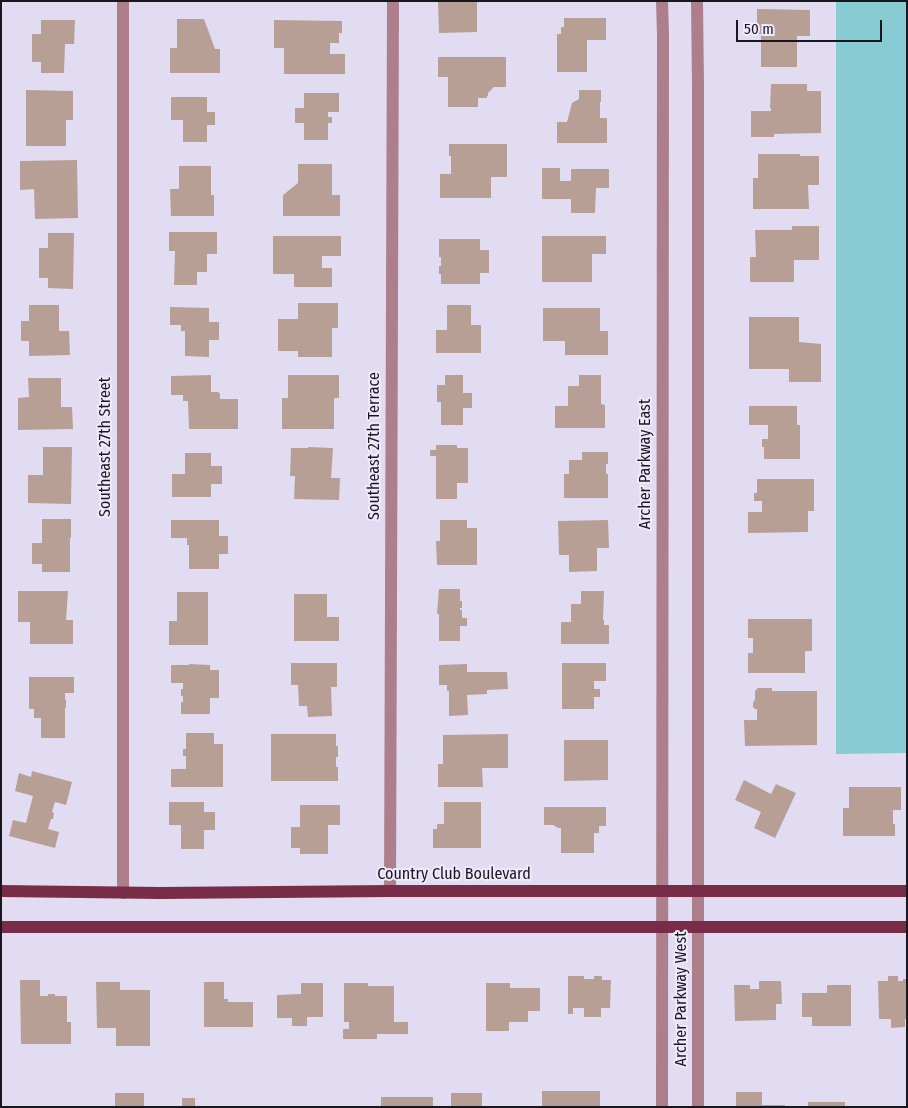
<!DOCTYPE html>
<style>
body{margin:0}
#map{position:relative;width:908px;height:1108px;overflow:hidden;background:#e2dcf2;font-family:"Fira Sans Condensed",sans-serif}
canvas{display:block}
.frame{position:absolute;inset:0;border:2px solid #19171e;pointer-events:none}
.scale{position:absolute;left:736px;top:20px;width:146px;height:22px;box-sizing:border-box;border:2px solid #19171e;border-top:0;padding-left:6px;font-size:15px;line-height:18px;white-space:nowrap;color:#19171e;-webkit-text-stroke:4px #efe9fc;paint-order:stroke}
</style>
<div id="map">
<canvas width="908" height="1108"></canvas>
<div class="frame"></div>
<div class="scale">50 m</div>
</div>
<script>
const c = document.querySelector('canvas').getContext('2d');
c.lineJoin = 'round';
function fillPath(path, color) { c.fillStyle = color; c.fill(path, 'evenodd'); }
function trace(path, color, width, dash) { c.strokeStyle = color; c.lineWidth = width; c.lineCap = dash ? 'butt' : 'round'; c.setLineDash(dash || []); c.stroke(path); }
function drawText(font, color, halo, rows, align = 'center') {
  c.font = font + ' "Fira Sans Condensed",sans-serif'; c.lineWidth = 4; c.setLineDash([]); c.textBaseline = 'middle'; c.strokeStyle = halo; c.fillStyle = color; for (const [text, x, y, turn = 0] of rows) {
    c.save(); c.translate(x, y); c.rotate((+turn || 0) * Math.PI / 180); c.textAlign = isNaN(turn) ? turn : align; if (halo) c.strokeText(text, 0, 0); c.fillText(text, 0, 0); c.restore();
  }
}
fillPath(new Path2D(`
 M836 1H907V753L836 754Z`), '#88cbd3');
fillPath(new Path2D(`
 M438 1H477V32L439 33Z
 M757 9 810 10V36H797V67H761V34H757Z
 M564 18H606V40H587V72H557V34H561V27H564Z
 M177 19H204L215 49H220V73H170V48H177Z
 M41 20H75L74 44H65L64 73H41V62H32V34H41Z
 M274 20 342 21V33H339V43H330V54H345V74H284V48H274Z
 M438 57H506V87H494L488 93V96H487V98H478V107H448V77H438Z
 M771 84H807V91H821V133L774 134V137H751V111H771V108H770Z
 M26 90 73 91V120H66V146H26Z
 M579 90H601V102H600V118H607V143H557V122H567L572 103 579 99Z
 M304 93H339V112H328V117H332V123H328V140H304V123H295V108H304Z
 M171 97H207V112H215V125H207V142H183V120H171Z
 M449 144H507V177H491V198H440V174H451V156H449Z
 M758 154H800V156H819V185H808L809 209H753V178H758Z
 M77 160 78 218 35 219 34 189 20 190V161Z
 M298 164H332V195H340V216H283V195L298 183Z
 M179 166H211V195H214V216H171L170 189H179Z
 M542 168H560V181H571V169H609V188H596L595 213H571V199H542Z
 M792 226H819V260H794V282H750V257H756L755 230H792Z
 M169 232H217V254H207V272H197V285H174L175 251H169Z
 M48 233H74L73 289 48 288V278H39V248H48Z
 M273 236H341V256H322V268H332V287H294V274H273Z
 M542 236H606V254H592V282H542Z
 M439 239H480V250H489V273H480V284H441V274H439V266H441V257H439Z
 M298 303H338V328H332V357H298V351H278V319H298Z
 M29 305H59V331H69L70 355 29 356V341H21V321H29Z
 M447 305H471V325H481V353H436V330H447Z
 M170 307 209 308V322H219V340H209V357L185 356V331H181V325H170Z
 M543 308H600V331H608V355H565V341H543Z
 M749 317H799V342L821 344V382H789V369H749Z
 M211 375V392H218L220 394V399H238V429H189L188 401H183V395H171V376Z
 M288 375H339V398H335L334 400V429H282V398H288Z
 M445 375H463V393H472V408H463V425H441V402H437V385H445Z
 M579 375H601V404L605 405V428H555V406H568V386H579Z
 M28 378H61V407H72L73 429 18 430V398L29 397Z
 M749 406H797V425H800V459H764V447H762V439H768V425H749Z
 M436 445H457V448H468V483H457V499H436V456H430V450H436Z
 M43 447H72L71 504 28 503V475H43Z
 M308 447 333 448 331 478H340L339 500 294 499 295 476H290L291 448H308Z
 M582 452H608V464H606V474H608V498H564V474H569V460H582Z
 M185 453H211V466H222V484H211V497H172V474H185Z
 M757 479H814V511H808V532L748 533V512H762V501H754V493H757Z
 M42 519H71V538H70V572H42V564H32V543H42Z
 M171 520H219V536H228V554H219V569H189V545H187V538H171Z
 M440 520H467V528H477V565H437L436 541H440Z
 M608 520 609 548H597V571L569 572V555H559L558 521Z
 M439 589H460V601H462V608H460V610H462V618H467V626H460V641H439V614H437Z
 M18 591H68L66 620H73V644H30V622H18Z
 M581 591H604L603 620H604V625H609V644H561V622H571V604H581Z
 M177 592H208V645H169V621H177Z
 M294 594H327V617H339V641H294Z
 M748 619H812V651H805V673H748V653H753V638H748Z
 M291 663H337V687H331L332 716 308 717 307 706H299L298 685H291Z
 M562 663H606V681H594V689H600V697H594V709H562Z
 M189 664 210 665V670H219V698H210V714H181V702H183V696H181V689H183V683H171V665H189Z
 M467 664V672H507L508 689 487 690V694L467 695 468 715 449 716V691H447V685H439V665Z
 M29 677H74V693H65V699L66 700V707L65 708V738H41V718H34V709H29Z
 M758 688H772V691H817V745L745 746 744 720H757V709H755L753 707V702L755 700V691Z
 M186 733H214V744H223V787H171V769H186V756H183V749H186Z
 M271 734H336V746H338V757H336V767H338V781H271Z
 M508 734V768H482L483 787H438V764H443V735Z
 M564 740H608V780L564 781Z
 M32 771 72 782 66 805 55 802 52 812 54 813 53 819H51L48 829 59 832 55 848 9 836 13 820 26 823 33 796 15 791 19 773 31 777Z
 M744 780 771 794 776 784 796 793 775 838 754 828 761 812 735 800Z
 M849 787H901V810H893V824H895V836H843V808H849Z
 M169 802H204V812H215V830H204V849H181V825H169Z
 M444 802H481V848H433V829H437V824H444Z
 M300 805H340V825H328V854H300V848H291V827H300Z
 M544 807H606V826H599V833H594V853H561V828H558L553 825H544Z
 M568 976H584V979H594V976H602V980H611L610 1008H601V1017H584V1008H573V1014H568Z
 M888 976H898V981H903V979H907V1019H905V1027L891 1028V1019H879L878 981H888Z
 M20 980H40V996H48V994H55V996H67V1022H71V1044H21Z
 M759 981H781L782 1004H776V1020L735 1021 734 985H750V989H759Z
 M96 982H120V990H150V1046H116V1028H97Z
 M204 982H224V999H228V1002H253V1027H204Z
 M301 983H323V1017H307V1026H292V1018H277V995L301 994Z
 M344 983H368V986H394V1022H408V1034H377V1039H343V1029H349V1022H344Z
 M486 983H510V988H540V1011H528V1022H509V1031H486Z
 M827 985H851V1026H812V1017H802V993H827Z
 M542 1091H600V1107H542Z
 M736 1092H762V1105H785V1107H736Z
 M115 1093H144V1107H115Z
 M451 1093H482V1107H451Z
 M381 1097H433V1107H381Z
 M182 1098H195V1107H182Z
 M808 1102H845V1107H808Z`), '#b79f96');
trace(new Path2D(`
 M662 1 663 35 662 1107
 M697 1 698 86V1107
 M390 891 393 1
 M123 893V1`), '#ac7f8b', 12);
trace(new Path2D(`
 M1 891 160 893 390 891H907
 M1 927H907`), '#782c47', 12);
drawText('16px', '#19171e', '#efe9fc', [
 ["Southeast 27th Terrace",375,446,-90],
 ["Southeast 27th Street",106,447,-90],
 ["Archer Parkway East",646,464,-90],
 ["Country Club Boulevard",454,875],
 ["Archer Parkway West",682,999,-90]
]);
</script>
